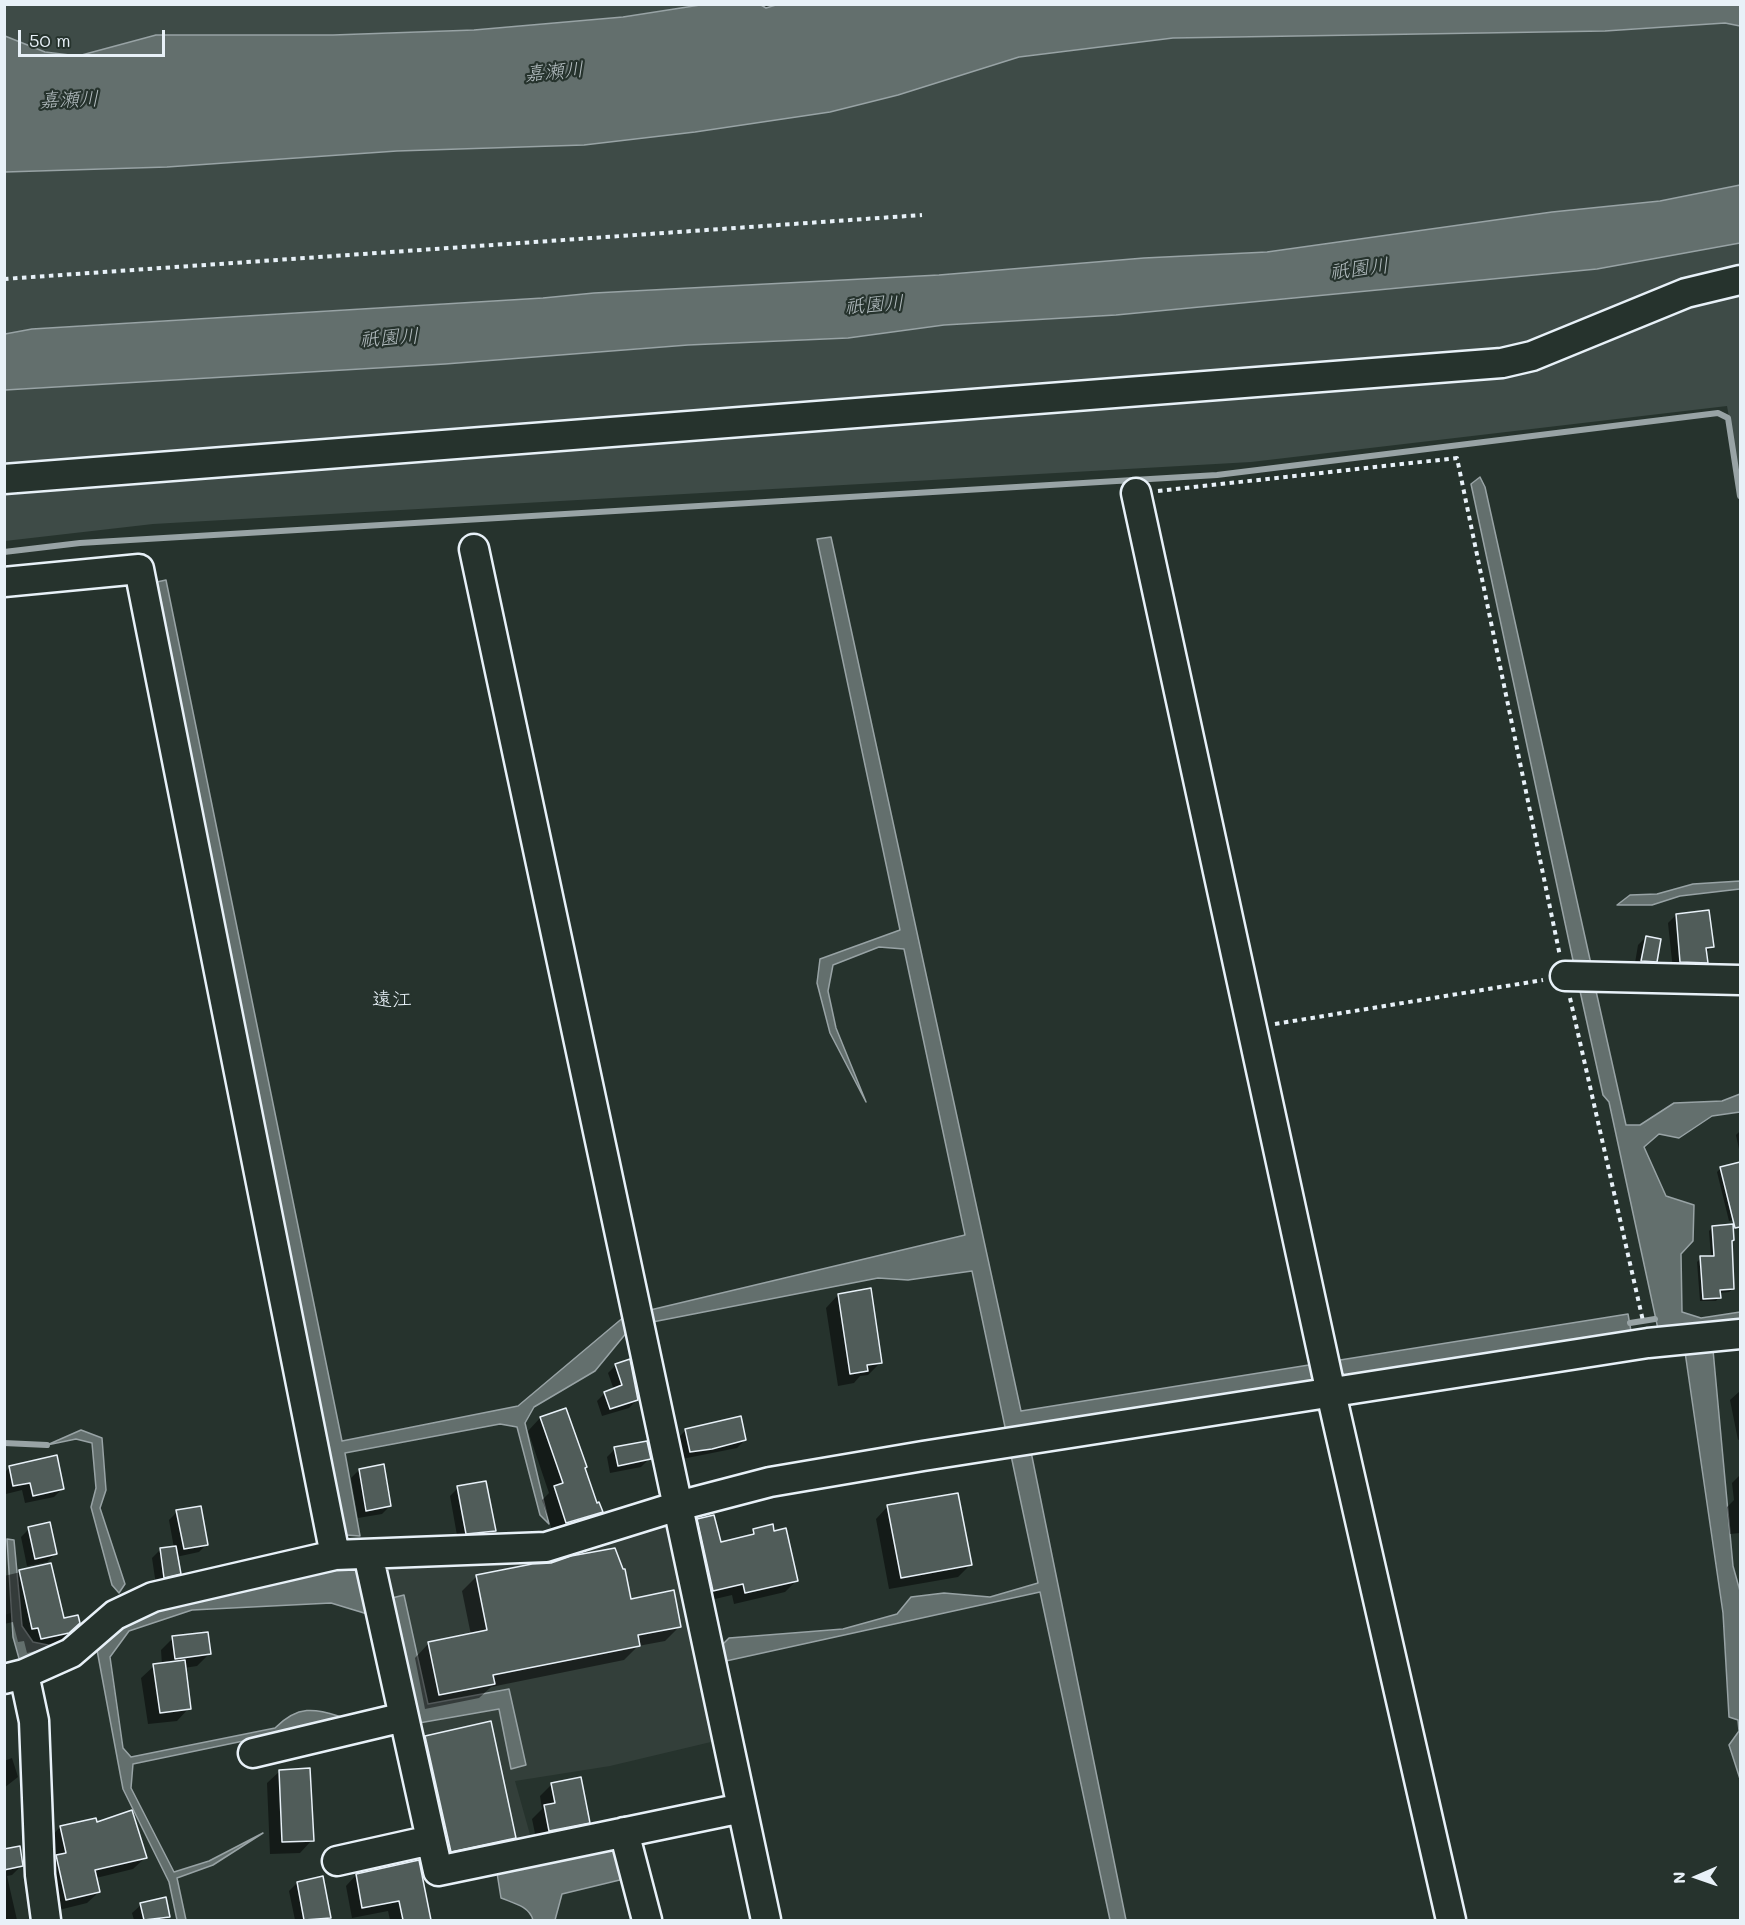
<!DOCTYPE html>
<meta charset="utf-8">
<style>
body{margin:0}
#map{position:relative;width:1745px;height:1925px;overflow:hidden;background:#26332d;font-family:Mali,sans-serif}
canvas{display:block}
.frame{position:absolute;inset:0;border:6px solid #e8f1f8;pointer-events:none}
.north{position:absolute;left:1667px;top:1847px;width:60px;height:60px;-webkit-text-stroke:4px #26332d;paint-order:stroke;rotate:268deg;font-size:16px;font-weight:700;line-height:24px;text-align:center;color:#e8f1f8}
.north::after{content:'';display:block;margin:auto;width:21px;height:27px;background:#e8f1f8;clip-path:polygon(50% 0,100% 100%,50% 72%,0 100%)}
.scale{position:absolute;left:18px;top:30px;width:147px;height:27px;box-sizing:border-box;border:3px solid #e8f1f8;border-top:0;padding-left:8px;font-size:18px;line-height:21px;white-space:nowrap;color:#e8f1f8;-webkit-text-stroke:4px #26332d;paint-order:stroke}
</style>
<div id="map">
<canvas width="1745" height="1925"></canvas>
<div class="frame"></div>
<div class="north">N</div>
<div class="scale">50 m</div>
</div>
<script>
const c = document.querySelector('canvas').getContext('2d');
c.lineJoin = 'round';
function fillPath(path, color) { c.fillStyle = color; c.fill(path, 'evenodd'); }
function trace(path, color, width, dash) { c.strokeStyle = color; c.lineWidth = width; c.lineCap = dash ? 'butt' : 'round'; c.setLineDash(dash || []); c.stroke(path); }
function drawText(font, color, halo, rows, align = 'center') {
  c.font = font + ' Mali,"Klee One",sans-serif'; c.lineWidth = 4.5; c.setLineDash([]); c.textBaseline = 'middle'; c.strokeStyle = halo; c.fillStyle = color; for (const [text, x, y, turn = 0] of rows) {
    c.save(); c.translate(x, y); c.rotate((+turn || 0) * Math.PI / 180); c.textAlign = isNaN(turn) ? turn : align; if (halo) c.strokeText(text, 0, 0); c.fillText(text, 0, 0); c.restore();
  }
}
fillPath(new Path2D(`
 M686 1514 732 1737 610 1766 515 1781 536 1856 444 1877 378 1559Z
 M5 1538 7 1539 11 1613 5 1615Z`), '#333f3a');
fillPath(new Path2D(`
 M4 5H700L623 17 474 30 333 35H156L78 56 45 52 5 36Z
 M1725 23 1740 26V185L1660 201 1552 212 1267 252 1144 258 939 275 594 293 543 298 188 319 32 329 5 334V172L167 167 397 151 898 95 1019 57 1173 38 1605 31Z
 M1740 243V478L1727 406 1251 462 153 524 5 541V390L445 364 688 345 848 338 944 325 1116 315 1597 269Z`), '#3e4b47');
const water = new Path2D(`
 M700 5H761L766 8 779 4H1740V26L1725 23 1605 31 1173 38 1019 57 898 95 830 112 695 132 584 145 397 151 167 167 5 172V36L45 52 78 56 156 35H333L474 30 623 17Z
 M1740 185V243L1597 269 1116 315 944 325 848 338 688 345 445 364 5 390V334L32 329 543 298 594 293 939 275 1144 258 1267 252 1552 212 1660 201Z
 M1480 477 1485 487 1591 964 1574 965 1471 484Z
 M831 537 1021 1411 1628 1314 1631 1331 1026 1427 1126 1920H1110L1040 1592 726 1661 719 1648 729 1638 843 1629 897 1614 911 1597 944 1593 990 1597 1038 1583 972 1271 908 1280 878 1278 632 1326 595 1371 534 1407 525 1423 549 1524 540 1515 517 1427 500 1424 345 1453 360 1536 346 1535 152 583 166 580 342 1441 518 1406 625 1316 965 1235 904 949 879 947 833 965 828 991 836 1028 866 1102 830 1033 817 983 820 959 900 930 817 539Z
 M1740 881V889L1680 896 1652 905H1617L1630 895 1657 894 1693 884Z
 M1580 991H1596L1626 1125H1640L1674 1103 1722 1101 1740 1094V1112L1712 1116 1679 1138 1659 1134 1644 1147 1666 1196 1694 1205 1693 1241 1681 1254 1682 1312 1701 1318 1740 1312V1325L1713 1350 1733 1566 1740 1591V1779L1729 1745 1739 1731 1738 1720 1729 1717 1723 1613 1685 1352 1658 1329 1609 1102 1603 1095Z
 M81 1430 102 1438 106 1490 100 1508 125 1584 119 1593 112 1585 91 1507 96 1488 92 1443 76 1439 47 1445Z
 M7 1539 14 1540 22 1626 33 1642 58 1647 20 1662 13 1637Z
 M359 1566 388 1599 404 1595 428 1704 509 1689 526 1765 511 1769 499 1709 419 1723 397 1623 331 1603 192 1610 129 1631 110 1657 123 1748 131 1757 275 1728C301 1702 317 1710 349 1719L133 1764 131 1788 174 1872 209 1861 263 1833 213 1865 177 1878 186 1920H177L169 1882 123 1789 97 1650 127 1622 170 1603Z
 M616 1844 628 1878 562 1894 555 1920H533C529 1906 513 1903 501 1898L497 1873Z`);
fillPath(water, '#636f6d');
trace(water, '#98a3a5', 1.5);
fillPath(new Path2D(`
 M1676 915 1712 947 1705 953 1706 962 1699 970H1673L1668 923Z
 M1646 937 1656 961 1647 969H1634L1638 945Z
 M1740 1131V1154L1736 1135Z
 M1740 1164V1218L1729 1221 1717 1172 1720 1169Z
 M1713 1227 1730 1242 1733 1289 1729 1292 1719 1293V1297L1716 1301H1700L1697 1262 1701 1258 1711 1257 1709 1231Z
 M838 1295 881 1362 868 1375 860 1376 854 1383 838 1386 826 1308Z
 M616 1365 637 1400 629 1408 602 1416 597 1401 605 1393 614 1390 608 1373Z
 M1740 1391V1439L1738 1440 1730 1400Z
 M566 1410 584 1469 596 1505 601 1512 589 1524 554 1535 542 1500 549 1493 528 1431 540 1418Z
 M685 1431 745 1440 737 1448 682 1459 677 1439Z
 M615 1449 649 1459 641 1467 610 1473 607 1457Z
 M10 1467 62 1489 54 1497 25 1503 22 1490 6 1494 4 1473Z
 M359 1470 390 1506 382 1514 358 1518 351 1478Z
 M1740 1475V1533L1730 1534 1727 1507 1734 1500 1732 1483Z
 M458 1488 494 1530 486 1538 458 1541 450 1496Z
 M888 1506 970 1565 958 1577 889 1589 876 1519Z
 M177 1512 207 1544 199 1552 176 1557 179 1573 171 1581 156 1585 152 1558 160 1550 174 1548 169 1520Z
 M698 1520 720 1544 747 1538 754 1530 773 1532 797 1580 785 1592 734 1604 732 1595 702 1602 687 1532Z
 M29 1529 55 1554 47 1562 27 1566 21 1537Z
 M50 1565 62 1620 79 1623 53 1647 27 1653 24 1641 18 1642 13 1622 4 1624V1576Z
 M477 1576 680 1626 665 1641 638 1646 624 1660 491 1687 479 1698 425 1709 415 1658 429 1643 471 1635 462 1591Z
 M173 1638 209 1654 197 1666 184 1668 189 1708 177 1721 148 1724 141 1678 154 1666 162 1665 161 1650Z
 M426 1737 514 1838 498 1854 434 1867 409 1754Z
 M12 1758 18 1777 4 1788V1761Z
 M280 1771 312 1840 300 1853 270 1854 267 1783Z
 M552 1784 589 1822 576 1835 537 1843 532 1819 542 1809 540 1796Z
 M96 1824 145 1858 133 1869 96 1878 99 1892 87 1903 55 1911 49 1839 60 1827Z
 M4 1851 22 1865 12 1875 7 1876 17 1920H4Z
 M417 1861 429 1920H390L388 1911 352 1918 346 1886 356 1875Z
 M297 1883 330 1918 327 1920H295L289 1891Z
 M141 1905 168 1917 165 1920H134L132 1913Z`), '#0007');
trace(new Path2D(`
 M4 552 80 543 1217 475 1718 413 1728 418 1740 496
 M1630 1323 1655 1319
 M4 1443 47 1445`), '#98a3a5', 6);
const building = new Path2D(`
 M1709 910 1714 947 1706 948 1708 963 1680 962 1676 914Z
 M1646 936 1661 939 1657 962 1641 961Z
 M1740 1162V1227L1735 1228 1720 1167Z
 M1733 1224 1734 1240 1732 1241 1734 1289 1720 1290 1721 1298 1703 1299 1700 1256H1714L1712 1226Z
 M871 1288 882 1363 867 1365 868 1371 850 1374 838 1294Z
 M630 1359 638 1400 610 1409 604 1392 622 1385 615 1364Z
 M566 1408 587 1467 585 1468 597 1503 599 1502 603 1512 566 1523 554 1486 563 1483 540 1417Z
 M741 1416 746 1440 712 1449 690 1452 685 1429Z
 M647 1441 651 1459 618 1466 614 1447Z
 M57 1455 64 1489 33 1496 30 1483 13 1486 9 1466Z
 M384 1464 391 1506 366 1511 359 1469Z
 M486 1481 496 1531 466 1534 457 1486Z
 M958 1493 972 1565 901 1578 887 1505Z
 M201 1506 208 1545 184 1549 176 1510Z
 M714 1515 721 1542 754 1534 753 1529 773 1524 774 1531 786 1528 798 1581 745 1593 743 1584 713 1591 697 1519Z
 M50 1522 57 1554 35 1559 28 1527Z
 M176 1546 181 1574 164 1578 160 1548Z
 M615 1548 623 1569H625L631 1599 674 1590 681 1627 638 1635 640 1646 493 1675 495 1684 439 1695 428 1642 487 1630 476 1575 532 1564 551 1563 571 1556Z
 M51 1563 64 1618 78 1615 80 1623 69 1633 41 1639 38 1628 32 1629 19 1570Z
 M208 1632 211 1654 175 1659 172 1636Z
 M185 1660 191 1709 160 1713 153 1664Z
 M491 1721 516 1838 451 1852 425 1736Z
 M310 1768 314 1841 282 1842 279 1770Z
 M581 1777 590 1823 549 1831 544 1805 555 1803 551 1783Z
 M132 1810 147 1858 95 1870 100 1892 66 1900 56 1855 66 1853 60 1826 96 1818 97 1822Z
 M20 1846 23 1866 4 1870V1849Z
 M419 1860 431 1920H403L399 1901 362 1908 356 1874Z
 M323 1876 331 1918 304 1920 297 1882Z
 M166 1897 170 1917 144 1920 140 1903Z`);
fillPath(building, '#505c59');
trace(building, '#e8f1f8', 1.5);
const minor = new Path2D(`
 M4 479 1502 363 1532 356 1686 293 1740 280
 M1136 493 1331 1393 1451 1920
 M474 549 766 1920
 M4 582 139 569 335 1555
 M1565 976 1740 980
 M368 1554 438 1871 742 1808
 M24 1674 71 1653 115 1615 153 1597 335 1555 546 1547 678 1506 770 1482 923 1456 1648 1343 1740 1334
 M4 1679 24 1674 34 1721 40 1875 46 1920
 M253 1753 404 1717
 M624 1832 647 1920
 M337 1861 431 1840`);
trace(minor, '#e8f1f8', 33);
trace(new Path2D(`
 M4 279 922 215
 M1158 491 1457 458 1560 956
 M1570 998 1643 1321
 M1275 1024 1543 980`), '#e8f1f8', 4, [4.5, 4.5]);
trace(minor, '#26332d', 28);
drawText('italic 20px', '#b3bdc0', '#26332d', [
 ["嘉瀬川",554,72,-5],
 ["嘉瀬川",69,100,-2],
 ["祇園川",1359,269,-7],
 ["祇園川",874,305,-4],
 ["祇園川",389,338,-4]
]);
drawText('20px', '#e8f1f8', '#26332d', [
 ["遠江",392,1000]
]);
</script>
